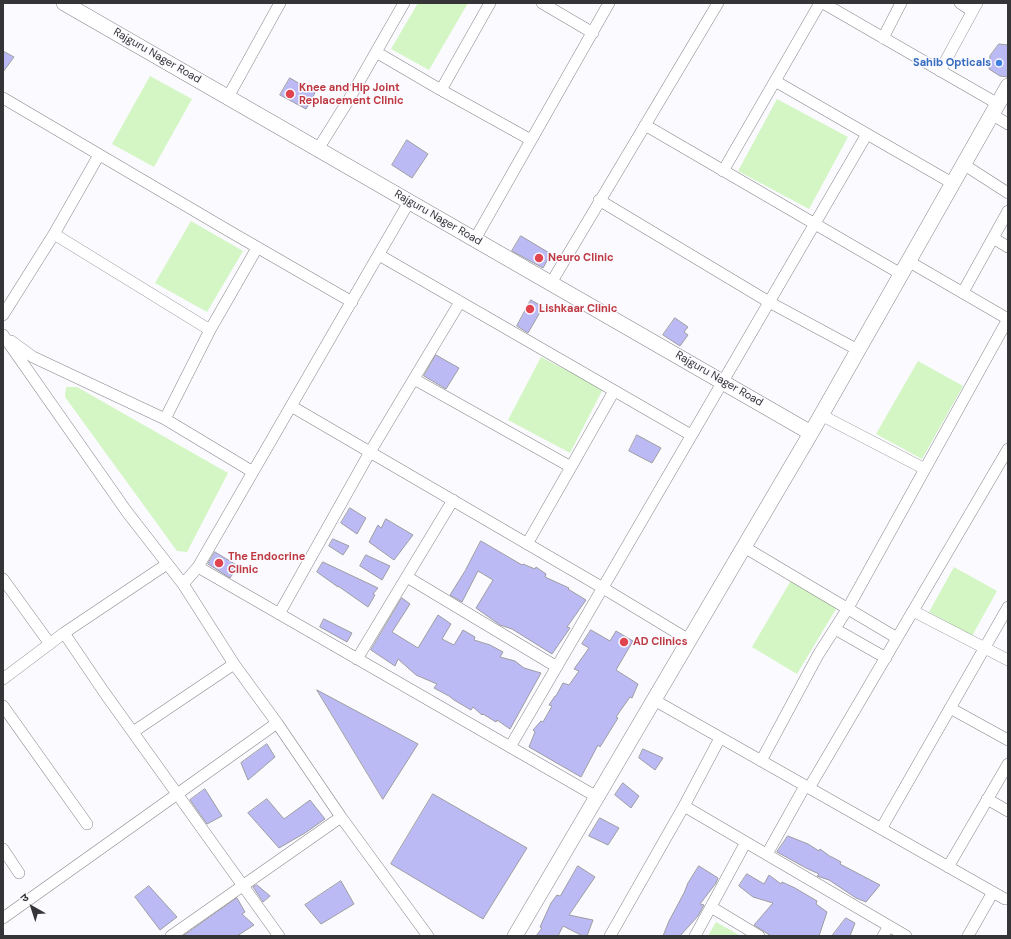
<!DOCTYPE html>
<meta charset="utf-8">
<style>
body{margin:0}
#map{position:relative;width:1011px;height:939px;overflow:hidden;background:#fafaff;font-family:"DM Sans","Noto Sans Devanagari",sans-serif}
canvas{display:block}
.frame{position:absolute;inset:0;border:4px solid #353537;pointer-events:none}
.north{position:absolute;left:12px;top:887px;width:40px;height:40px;-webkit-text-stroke:3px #fafaff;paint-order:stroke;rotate:321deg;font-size:11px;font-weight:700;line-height:16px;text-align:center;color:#353537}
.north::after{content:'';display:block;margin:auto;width:14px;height:18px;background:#353537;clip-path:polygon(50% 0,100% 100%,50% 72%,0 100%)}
</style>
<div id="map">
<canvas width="1011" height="939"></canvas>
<div class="frame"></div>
<div class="north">उ</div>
</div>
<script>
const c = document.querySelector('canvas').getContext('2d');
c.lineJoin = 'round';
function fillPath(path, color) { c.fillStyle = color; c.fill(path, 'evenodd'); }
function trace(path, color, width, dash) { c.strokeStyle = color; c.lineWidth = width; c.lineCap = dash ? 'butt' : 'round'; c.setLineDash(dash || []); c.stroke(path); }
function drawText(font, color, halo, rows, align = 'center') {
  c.font = font + ' "DM Sans",sans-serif'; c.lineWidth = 3; c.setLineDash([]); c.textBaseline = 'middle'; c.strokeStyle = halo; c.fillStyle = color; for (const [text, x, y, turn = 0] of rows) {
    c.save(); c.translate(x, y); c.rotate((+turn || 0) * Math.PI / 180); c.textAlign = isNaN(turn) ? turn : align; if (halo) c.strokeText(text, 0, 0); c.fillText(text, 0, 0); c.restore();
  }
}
fillPath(new Path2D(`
 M418 3H468L429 70 391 49Z
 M150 76 192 99 154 167 112 144Z
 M777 99 848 137 809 209 738 171Z
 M191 221 243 251 207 312 155 283Z
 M541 357 603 389 570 453 508 420Z
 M918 361 963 386 922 459 876 434Z
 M66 387H77L228 473 187 552 177 551 65 397Z
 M954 567 997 591 972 636 929 612Z
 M793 577 839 604 797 674 752 647Z
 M716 922 741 936H708Z`), '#d4f6c4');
const building = new Path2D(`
 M999 44 1008 45V77L1000 76 989 69 990 56Z
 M3 51 14 57 3 72Z
 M290 78 315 93 306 109 280 95Z
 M407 140 428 154 412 178 392 165Z
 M521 236 551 254 543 268 512 251Z
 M531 300 543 307 528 333 517 326Z
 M675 318 688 327 684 332 688 335 680 346 663 335Z
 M436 355 459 368 446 389 424 376Z
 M637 435 661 448 652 463 629 451Z
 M350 508 366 518 357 534 341 523Z
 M386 519 413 535 394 560 369 542 378 525 381 528Z
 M333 539 349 546 343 555 329 546Z
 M481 541 522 565 523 564 535 569 536 567 546 574 545 577 569 588 568 589 586 600 567 627 570 628 552 654 512 629 500 625 476 608 493 580 478 571 462 602 450 595 465 571Z
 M215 552 238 566 230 578 208 564Z
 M366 555 390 566 382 580 360 566Z
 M323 562 378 588 373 594 375 595 368 607 338 586V587L317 572Z
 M402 598 410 604 392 632 418 648 438 615 451 624 442 639 454 645 463 630 475 637 474 640 490 645 503 652 500 657 515 661 524 668 541 673 510 729 497 720 496 722 483 714 482 715 473 707 471 710 454 700 449 696 434 688 437 684 416 675 398 659 395 666 371 650Z
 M324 619 352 633 347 642 320 627Z
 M591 630 610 641 616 631 633 641 616 670 638 684 632 698 630 697 616 717 618 718 600 747 598 745 581 777 529 747 535 732 533 730 541 721 543 722 552 706 549 705 555 696H556L563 683 569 685 579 671 574 669 589 648 582 644Z
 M317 690 418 744 383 799Z
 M267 744 275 757 248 780 241 763Z
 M643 749 663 758 655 770 639 758Z
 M623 783 639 796 631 808 615 795Z
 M205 789 222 816 207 824 190 800Z
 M433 794 527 848 483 919 391 864Z
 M267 799 284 819 310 800 325 819 305 833 279 848 248 813Z
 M600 818 619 828 608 845 589 836Z
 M788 836 808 844 819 851 820 849 831 857H832L841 862 840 864 880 885 866 902 856 898 829 880 817 876 819 874 806 868 777 852Z
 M578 866 595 877 569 915 593 920 587 936H583L563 926 558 936H536L542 928 540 927 551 903 557 895 560 896Z
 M699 866 718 878 716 883 700 904 704 905 698 916 680 936H663L669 921 684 893 688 883Z
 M747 874 764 884 769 875 781 884 782 882 795 888 817 901 816 904 827 912 819 936H771L754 925 773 903 753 897 739 886Z
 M341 881 354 904 321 924 305 905Z
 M257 885 270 896 263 902 253 887Z
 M149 886 177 917 160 930 135 897Z
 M237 898 245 912 242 914 254 925 237 936H183Z
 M846 918 855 923 850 936H832Z`);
fillPath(building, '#bbbaf5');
trace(building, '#9d9da1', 1);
const street = new Path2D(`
 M542 3 593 33
 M823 3 998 104
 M960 3 972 11
 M883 38 901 3
 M376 52 441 90 490 3
 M940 71 977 3
 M441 90 531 140
 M228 97 280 3
 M3 98 229 231 352 302
 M991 114 1008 124
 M645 125 901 274
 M867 134 952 183
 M318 149 348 101 404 3
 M963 164 1008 193
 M723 171 775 81
 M599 200 769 302 858 350
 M993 238 1008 247
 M475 239 609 3
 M379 255 691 435
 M908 261 1008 319
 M551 283 718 3
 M963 292 1008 211
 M3 315 54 234 99 155
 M210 330 257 248
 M3 335 127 512 183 584 234 664 277 723 341 817 428 936
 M11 341 33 357 165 419 210 330 54 234
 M414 379 571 467 614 391
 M291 406 603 588 689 640
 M821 415 925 469
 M165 419 253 472
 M527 544 571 467
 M744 547 897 638
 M198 567 597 797
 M407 577 557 667
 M3 579 50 644
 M183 584 198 567 409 202
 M913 611 1008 660
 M279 614 370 452 460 302
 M835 629 886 658
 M64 633 104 692 279 936
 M357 659 453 500
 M3 679 64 633 167 564
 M654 700 1005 899H1008
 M3 706 87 824
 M950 708 1008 740
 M133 732 234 664
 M720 738 684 806 889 926 883 936
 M510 747 867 134 775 81 820 3
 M761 761 818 655 848 608 1008 319
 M809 788 1008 449
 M987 799 1008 811
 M881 829 1008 607
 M3 849 19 873
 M767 854 805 786
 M948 867 1008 764
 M711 907 759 936
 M3 918 277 723
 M889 926 906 936
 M171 936 341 817
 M610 936 684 806
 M695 936 746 842
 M968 936 993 892`);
const secondary = new Path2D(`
 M64 3 811 433
 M515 936 811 433 1008 86`);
trace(street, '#86868a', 12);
trace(secondary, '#86868a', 16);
trace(street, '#fff', 11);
trace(secondary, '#fff', 15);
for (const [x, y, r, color] of [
 [999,63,4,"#3f7fe0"],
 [290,94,5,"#e0444e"],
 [539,258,5,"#e0444e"],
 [530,309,5,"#e0444e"],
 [219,563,5,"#e0444e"],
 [624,642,5,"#e0444e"]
]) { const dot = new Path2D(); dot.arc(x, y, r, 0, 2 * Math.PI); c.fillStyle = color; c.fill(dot); trace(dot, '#fafaff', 1.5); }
drawText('11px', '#353537', '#fafaff', [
 ["Rajguru Nager Road",157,56,30],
 ["Rajguru Nager Road",438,218,30],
 ["Rajguru Nager Road",719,379,30]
]);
drawText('bold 11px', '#366cbe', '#fafaff', [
 ["Sahib Opticals",991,63]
], 'right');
drawText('bold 11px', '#be3a42', '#fafaff', [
 ["Knee and Hip Joint",299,88],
 ["Replacement Clinic",299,101],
 ["Neuro Clinic",548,258],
 ["Lishkaar Clinic",539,309],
 ["The Endocrine",228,557],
 ["Clinic",228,570],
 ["AD Clinics",633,642]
], 'left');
</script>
